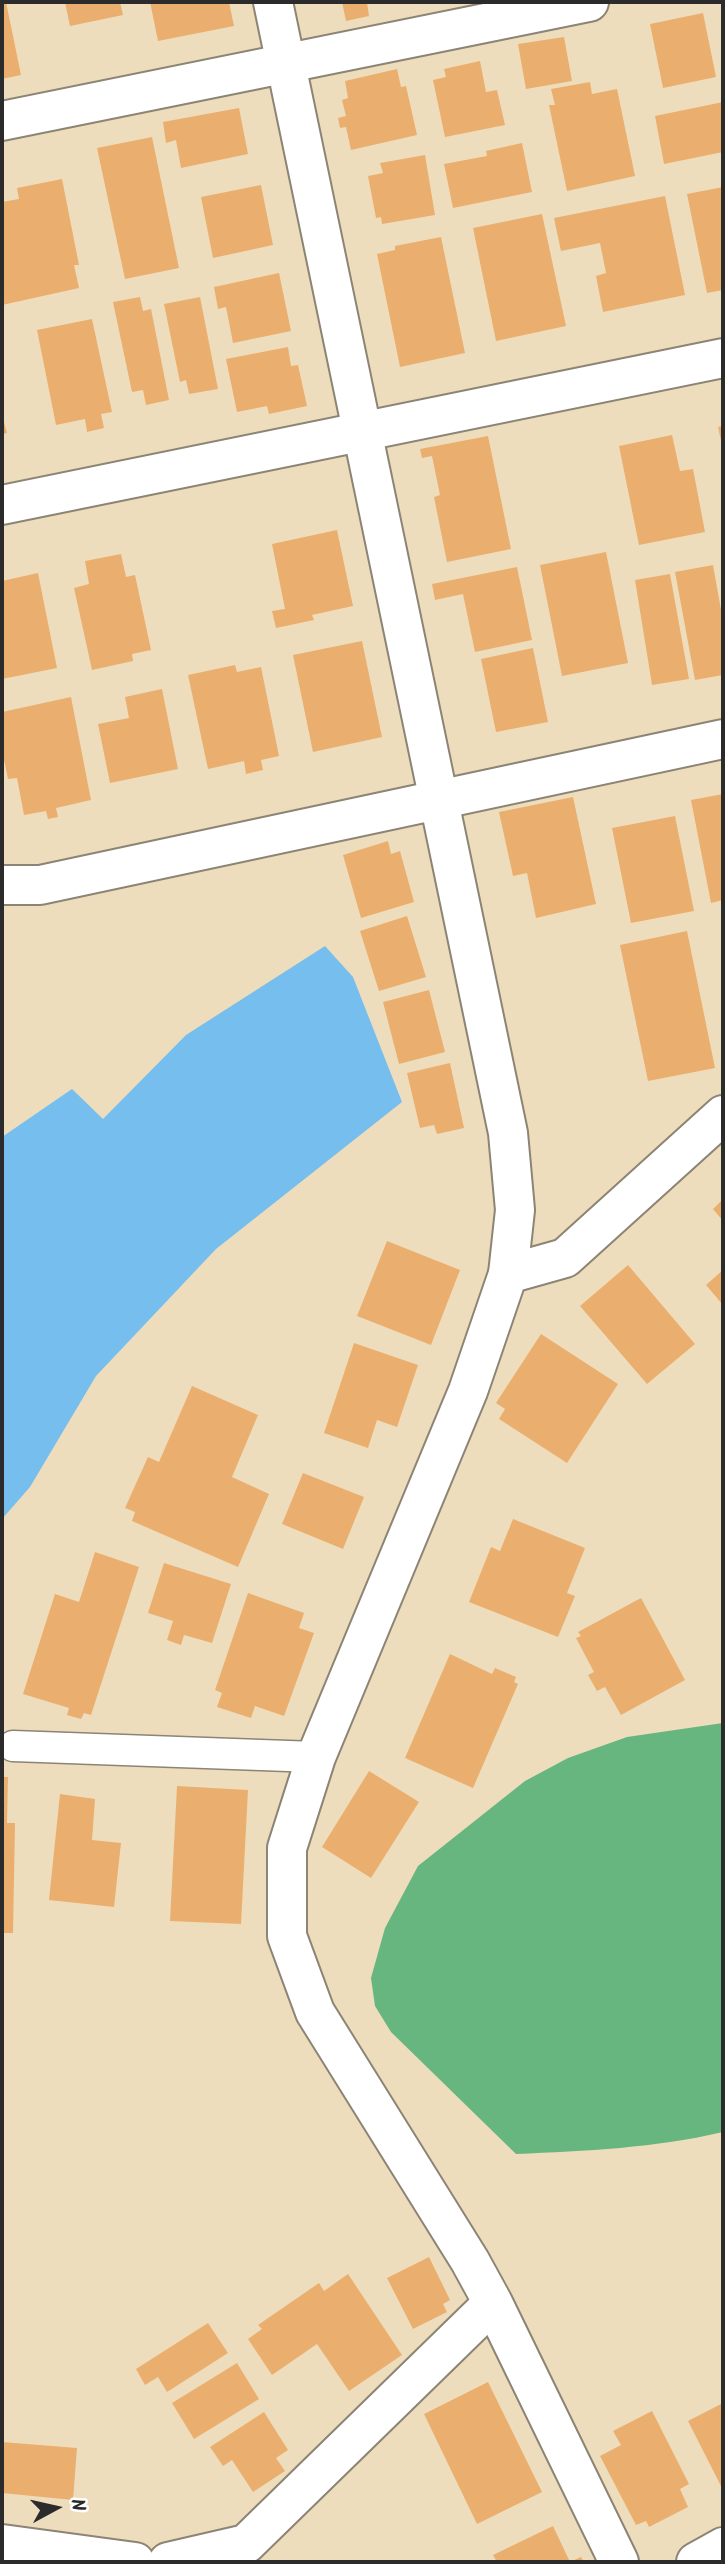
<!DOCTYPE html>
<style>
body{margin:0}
#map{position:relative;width:725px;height:2564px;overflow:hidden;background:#eeddbc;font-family:Kalam,sans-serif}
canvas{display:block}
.frame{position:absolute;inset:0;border:4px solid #2b2b2b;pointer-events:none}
.north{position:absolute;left:21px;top:2473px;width:70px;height:70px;-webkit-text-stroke:5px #fff;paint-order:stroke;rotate:82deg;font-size:19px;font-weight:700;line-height:28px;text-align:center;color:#2b2b2b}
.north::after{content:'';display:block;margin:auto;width:24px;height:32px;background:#2b2b2b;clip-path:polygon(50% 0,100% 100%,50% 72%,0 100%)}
</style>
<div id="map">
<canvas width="725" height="2564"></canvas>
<div class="frame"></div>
<div class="north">N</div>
</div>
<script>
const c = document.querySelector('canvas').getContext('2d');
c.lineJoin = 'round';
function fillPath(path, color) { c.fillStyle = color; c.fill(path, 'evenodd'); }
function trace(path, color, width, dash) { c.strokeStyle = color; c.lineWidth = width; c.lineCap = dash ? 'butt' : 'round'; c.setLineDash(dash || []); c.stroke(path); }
fillPath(new Path2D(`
 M723 1723V2132C655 2148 586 2151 516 2154L391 2032 375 2006 371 1978 385 1928 418 1866 525 1781 568 1758 627 1737Z`), '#67b57f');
fillPath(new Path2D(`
 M325 946 353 977 402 1102 216 1249 96 1376 30 1487 2 1519V1137L72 1089 103 1119 186 1035Z`), '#75beed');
fillPath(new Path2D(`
 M2 2H6L21 75 2 79Z
 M65 2H120L123 15 70 26Z
 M150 2H229L234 26 158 41Z
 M342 2H367L369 16 346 21Z
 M703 13 716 77 663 88 650 24Z
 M564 37 572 81 526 89 518 44Z
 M480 61 486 92 497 90 505 125 445 137 433 80 446 77 444 69Z
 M397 69 401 87 406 86 417 135 351 150 346 127 340 128 338 118 346 116 342 100 348 98 345 81Z
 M590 82 592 94 617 89 635 176 567 191 549 105H555L551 89Z
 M723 102V152L664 164 655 116Z
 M239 108 248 154 181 168 176 140 166 143 163 122Z
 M152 137 179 268 125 279 97 148Z
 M522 143 532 192 453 208 444 164 487 156 486 151Z
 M425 155 435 215 382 224 381 217 376 218 368 176 383 173 380 163Z
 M62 179 79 265H74L79 288 2 305V202L19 199 17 188Z
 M261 185 273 245 213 258 201 197Z
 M723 187V290L707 293 687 194Z
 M665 196 685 295 603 312 596 276 606 273 600 243 561 251 554 218Z
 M542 214 566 326 496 341 473 228Z
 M441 237 465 353 400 367 377 254 395 250V246Z
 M279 273 291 331 233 343 226 307 218 309 214 287Z
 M140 297 143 311 151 309 169 400 146 405 143 390 132 392 113 302Z
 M200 297 218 389 189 394 186 380 180 382 164 304Z
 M92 319 112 412 101 414 104 428 87 432 85 419 56 425 37 330Z
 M288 347 291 366 298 365 307 406 269 414 267 406 237 412 226 359Z
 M2 415 7 433 2 434Z
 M723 426V445H722L718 427Z
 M672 435 680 471 693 469 705 532 639 545 619 446Z
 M488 436 511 549 447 562 434 497 440 495 432 456 422 458 420 449Z
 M337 530 353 606 312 615 314 620 276 628 272 611 285 609 272 544Z
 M606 552 628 663 562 676 540 565Z
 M121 554 126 577 135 575 151 650 132 654 133 661 92 670 74 588 89 584 85 561Z
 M713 565 723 621V675L695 680 675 572Z
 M517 567 532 640 475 652 463 594 435 600 432 584Z
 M38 573 57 668 2 679V581Z
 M670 574 689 679 652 685 635 580Z
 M362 641 382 737 313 752 293 655Z
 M533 648 548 722 496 732 481 659Z
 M235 665 237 672 261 667 279 756 261 760 263 770 246 774 244 761 208 769 188 675Z
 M162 689 178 769 110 783 98 724 129 718 125 697Z
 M71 697 91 800 56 808 58 817 48 819 46 811 24 815 17 778 8 779 2 750V712Z
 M723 794V900L711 903 691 800Z
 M573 797 596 904 536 918 527 873 513 876 499 812Z
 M675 816 694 911 631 923 612 828Z
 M388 841 391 854 400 851 414 902 361 918 343 855Z
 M407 916 426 977 379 991 360 931Z
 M687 931 715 1068 648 1081 620 945Z
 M429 990 445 1052 399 1064 383 1002Z
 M450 1063 464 1128 437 1134 434 1125 420 1128 407 1073Z
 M723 1199V1221L713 1209Z
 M387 1241 460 1270 431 1345 357 1316Z
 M628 1265 695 1344 647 1384 580 1306Z
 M723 1270V1305L706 1285Z
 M541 1334 618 1384 567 1463 499 1419 505 1409 496 1403Z
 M354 1343 418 1365 397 1427 377 1420 368 1448 324 1433Z
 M192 1386 258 1415 232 1477 269 1494 238 1567 132 1521 135 1512 125 1508 148 1457 159 1462Z
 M303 1473 364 1497 343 1549 282 1524Z
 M513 1519 585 1548 567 1593 575 1596 558 1637 469 1602 491 1547 500 1551Z
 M95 1552 139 1567 91 1715 84 1713 81 1719 67 1715 69 1708 23 1694 55 1594 79 1602Z
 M164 1563 231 1584 212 1643 184 1635 181 1645 167 1640 173 1621 148 1613Z
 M248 1593 304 1613 299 1628 314 1633 284 1716 255 1706 251 1718 217 1707 222 1693 215 1690Z
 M641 1598 685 1680 621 1715 605 1687 597 1691 588 1675 594 1672 576 1638 581 1636 578 1632Z
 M450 1654 492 1674 495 1668 516 1677 514 1682 518 1684 473 1788 405 1758Z
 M369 1771 419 1802 371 1878 322 1847Z
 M2 1777H8L7 1823H15L13 1933H2Z
 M177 1786 248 1790 241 1924 170 1921Z
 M60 1794 95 1799 92 1840 121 1843 114 1907 49 1900Z
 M429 2257 450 2300 443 2304 447 2312 413 2329 387 2278Z
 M348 2274 402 2355 349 2391 317 2344 272 2375 248 2339 262 2329 258 2325 319 2283 324 2291Z
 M208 2323 228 2353 167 2392 158 2377 145 2385 136 2369Z
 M237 2363 259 2399 194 2439 172 2403Z
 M488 2382 542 2492 477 2524 424 2414Z
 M723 2403V2490L688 2421Z
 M652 2411 689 2484 680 2489 688 2507 649 2527 646 2521 636 2525 600 2456 621 2445 613 2431Z
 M264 2412 288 2450 276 2458 285 2471 253 2492 232 2460 223 2466 210 2447Z
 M2 2442 77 2448 73 2500 2 2493Z
 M553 2526 570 2562 581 2557 584 2562H497L493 2555Z`), '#eaaf6e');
const service = new Path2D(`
 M13 1746 316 1757`);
const minor = new Path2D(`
 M2 121 589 2
 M2 505 723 358
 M2 885H40L723 739
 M2 2544 135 2562
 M168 2562 246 2544 493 2303
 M619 2562 493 2303 470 2261 315 2012 287 1936V1848L316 1757 468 1391 508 1274 565 1258 723 1115
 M696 2562 723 2547`);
const tertiary = new Path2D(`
 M273 2 508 1133 515 1210 508 1274`);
trace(service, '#8c8474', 33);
trace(minor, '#8c8474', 42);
trace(tertiary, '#8c8474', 42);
trace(service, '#fff', 30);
trace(minor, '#fff', 38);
trace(tertiary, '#fff', 38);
</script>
